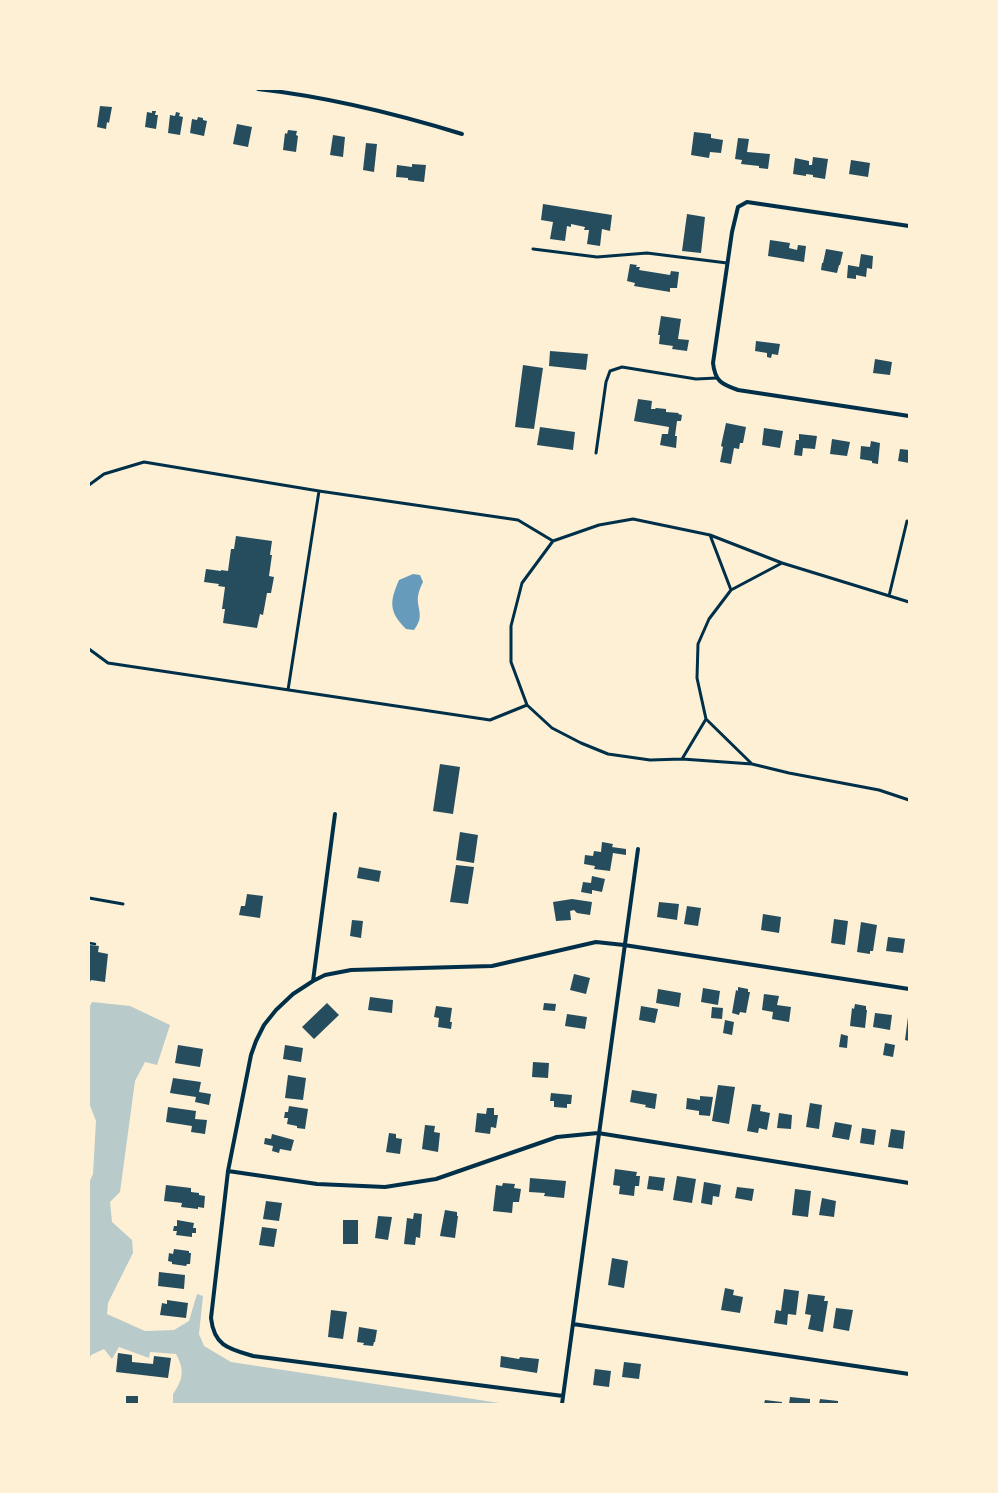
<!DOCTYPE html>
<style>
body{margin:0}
#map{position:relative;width:998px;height:1493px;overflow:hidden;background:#fdf0d5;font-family:Arial,sans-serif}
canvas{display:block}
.frame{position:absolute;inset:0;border:90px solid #fdf0d5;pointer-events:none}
</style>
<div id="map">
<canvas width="998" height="1493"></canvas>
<div class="frame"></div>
</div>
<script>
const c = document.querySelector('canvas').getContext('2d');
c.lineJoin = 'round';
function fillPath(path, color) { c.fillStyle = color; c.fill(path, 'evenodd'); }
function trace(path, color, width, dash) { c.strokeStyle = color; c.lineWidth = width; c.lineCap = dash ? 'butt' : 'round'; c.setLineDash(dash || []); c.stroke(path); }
fillPath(new Path2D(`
 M92 1002 130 1006 170 1025 157 1065 145 1062 135 1081 120 1192 110 1202 112 1222 132 1240 133 1253 108 1303 107 1314 145 1331 174 1330 189 1321 197 1294 203 1296 199 1334 204 1346 231 1362 506 1404H173V1394C183 1380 185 1370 176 1354L150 1352 149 1358 119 1347 112 1359 104 1349 91 1355 89 1360V1183L93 1174 96 1121 89 1103V1008Z`), '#b9caca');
fillPath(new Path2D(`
 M413 574 420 575 423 582C420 588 417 595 418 603 420 615 422 619 414 630L406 629C388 611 390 601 399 580Z`), '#669bbc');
fillPath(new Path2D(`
 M100 106 112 107 109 123 107 122 106 129 97 127Z
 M152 111H156L155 115H158L156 129 145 127 147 112 152 113Z
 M176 112 180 113 179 116 183 117 180 135 168 133 170 115 175 116Z
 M198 117 203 118V120L207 121 204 136 190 133 192 119 197 120Z
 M237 124 252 127 248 147 233 144Z
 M288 130 297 131 296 135 298 136 296 152 283 150 285 133 287 134Z
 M694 132 711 134V138L723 140 721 153 710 152 709 158 691 155Z
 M333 135 345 137 343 157 330 155Z
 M738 138 749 139 747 152 770 154 768 169 759 168V166L741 164 742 160 735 159Z
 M366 143 377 144 374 172 363 170Z
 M813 157 828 159 825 179 813 177V175L806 174V176L793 174 795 158 809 161V165H812Z
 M851 160 870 163 868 177 849 174Z
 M412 164 426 165 424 182 408 180V178L396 177 397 165 412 167Z
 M543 204 612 215 610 231 602 229 600 246 587 244 589 230H584L585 227 571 224V227L567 226 565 241 550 239 553 222 541 220Z
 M687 214 705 217 701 253 682 251Z
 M770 240 790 243 789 248 797 250 798 245 806 246 804 262 768 256Z
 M826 249 843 252 840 265H839L837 273 821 270 822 263H823Z
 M861 254 873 256 872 269 867 268 866 277 856 275V279L847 278 848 265 859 267Z
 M630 264 637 265 636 267H640L639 270 670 275 671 271 679 272 677 288H670V292L634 286 635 283 627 281Z
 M661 316 681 319 678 339 689 340 687 351 672 349 673 346 659 344 660 335H658Z
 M756 341 780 344 778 355 772 354 771 358 767 357V353L755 351Z
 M550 351 588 354 586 370 549 366Z
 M875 359 892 362 890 375 873 373Z
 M523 365 543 368 534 429 515 427Z
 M638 399 652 401 651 409H655L656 408 666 409V412L679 413 678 414 682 415 681 421H677L675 436H677L676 448 660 445 662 434H668L669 427 634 421Z
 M726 423 746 427 743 443H740L739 449 734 448 731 464 720 462 723 447 721 446Z
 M540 427 575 432 573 450 537 445Z
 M764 428 783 431 780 448 762 445Z
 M799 434 817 436 815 449 803 448 802 456 794 455 796 440H799Z
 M832 439 850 442 847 456 830 454Z
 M871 441 880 443 878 464 872 463V461L860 459 861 446 870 447Z
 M900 449 909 450V463L898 461Z
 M236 536 272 541 270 555H272L269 576 274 577 271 593H267L263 615 260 614 257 628 223 623 225 609H222L225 587 218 586 219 584 204 582 206 569 221 571V570L228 571 231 549H234Z
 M440 764 460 767 453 814 433 811Z
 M460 832 478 835 474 863 456 860Z
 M602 842 613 844 612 847 626 849V855L613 853 610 871 594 869 595 866 584 864 585 855 593 856 594 851 601 852Z
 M456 865 474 867 468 904 450 902Z
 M359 867 381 871 379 882 357 878Z
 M592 876 605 879 602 892 592 890V894L581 892 583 882 591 883Z
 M247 894 263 896 260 918 239 915 241 906H245Z
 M572 899 592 902 590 915 577 913 574 910 570 911 571 920 556 921 553 902Z
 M659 902 679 904 677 920 657 917Z
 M687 906 701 908 698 926 684 924Z
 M763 914 781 917 779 933 761 930Z
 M834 919 848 921 845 945 831 943Z
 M352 920 363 921 361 938 350 936Z
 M861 922 877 925 873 951H870V954L857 952Z
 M888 937 905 939 903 953 886 951Z
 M90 945 99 946 98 952 108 954 105 982 91 980 89 984Z
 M574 974 590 978 586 994 570 990Z
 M738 987 748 989V992H750L746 1013 740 1012 739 1015 732 1013 736 990 738 991Z
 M703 988 720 991 718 1005 701 1002Z
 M658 989 681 993 679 1007 656 1003Z
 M764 994 779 996 777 1005 791 1007 789 1022 772 1019 773 1012 762 1010Z
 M370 997 393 1000 392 1013 368 1010Z
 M327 1003 339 1015 314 1039 302 1027Z
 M544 1003 556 1004 555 1011 543 1010Z
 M855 1004 866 1006V1010H867L865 1028 850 1026 852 1008 854 1009Z
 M436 1006 452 1008 450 1022H452L451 1029 438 1027 439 1018 434 1017Z
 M641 1006 658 1009 655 1023 639 1020Z
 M712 1007 723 1008 722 1019 711 1018Z
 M875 1013 892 1015 890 1030 873 1027Z
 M567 1014 587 1017 585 1029 565 1026Z
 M908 1017H909V1041L905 1040Z
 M725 1020 734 1022 732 1035 723 1033Z
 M841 1034 848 1036 847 1048 839 1047Z
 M885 1043 895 1045 893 1057 883 1055Z
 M178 1045 203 1049 200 1067 175 1063Z
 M285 1045 303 1048 301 1062 283 1059Z
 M533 1062 549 1063 548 1078 532 1077Z
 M288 1075 306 1078 303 1100 285 1098Z
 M173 1078 201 1082 199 1092 211 1094 209 1105 195 1102 196 1097 170 1093Z
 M718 1085 735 1087 729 1124 712 1121Z
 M632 1090 657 1094 655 1109 645 1107 646 1105 630 1102Z
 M551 1093 572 1095 571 1104H567V1108L554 1107V1101H550Z
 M700 1096 713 1097 710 1116 699 1115V1111L686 1109 687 1098 700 1100Z
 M810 1103 822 1105 819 1129 806 1127Z
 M752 1104 761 1105 760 1111 770 1113 767 1130 759 1128 758 1133 747 1131Z
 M289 1106 308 1109 305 1129 297 1128V1126L287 1124 288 1118H284L285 1112H288Z
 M168 1107 196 1111 195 1119 207 1120 205 1134 191 1132 192 1126 166 1122Z
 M487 1108H494V1115H498L496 1128 491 1127 490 1134 475 1132 477 1113 486 1114Z
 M779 1113 792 1115 791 1129 777 1128Z
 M835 1122 852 1125 849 1140 832 1137Z
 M425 1125 435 1126 434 1132 440 1133 438 1152 422 1149Z
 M862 1128 876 1130 874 1145 860 1143Z
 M891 1129 905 1131 903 1149 888 1147Z
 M389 1133 396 1134V1138L402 1139 400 1154 386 1152Z
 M272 1134 294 1140 291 1151 280 1149 279 1153 272 1151 273 1146 264 1144 265 1138 271 1139Z
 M615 1169 637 1172 636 1176H640L639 1186H635L634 1196 619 1194 620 1186 613 1185Z
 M649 1176 665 1178 663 1191 647 1189Z
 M677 1176 696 1179 692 1203 673 1200Z
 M530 1178 566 1181 564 1198 544 1196 545 1193 529 1192Z
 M704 1182 721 1185 719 1197 713 1196 712 1205 701 1203Z
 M503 1183 515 1184 514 1188 521 1189 519 1202H513L512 1213 493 1211 496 1185 502 1186Z
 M166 1185 191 1188V1192L199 1193V1195L205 1196 204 1208 198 1207V1209L181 1207 182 1203 164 1201Z
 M737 1187 754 1189 752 1201 735 1198Z
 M795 1189 811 1191 808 1217 792 1215Z
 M822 1198 836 1201 834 1217 819 1215Z
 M266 1201 282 1203 279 1221 263 1219Z
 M445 1210 457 1212V1216H458L455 1238 440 1236Z
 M414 1213 422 1214 420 1238 416 1237 415 1245 404 1244 407 1218 413 1219Z
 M378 1216 392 1217 388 1240 375 1238Z
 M177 1220 194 1223 193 1228H196V1233H192V1237L176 1235 177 1231H173L174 1226H177Z
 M343 1220H358V1244H343Z
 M262 1227 277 1229 274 1247 259 1245Z
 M174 1249 189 1251V1253H191L190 1264H187L186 1266 172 1264V1262L168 1261 169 1253 173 1254Z
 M612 1258 628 1261 624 1288 608 1285Z
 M159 1272 185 1275 184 1289 158 1286Z
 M725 1288 734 1290 733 1295 743 1297 740 1313 721 1310Z
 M784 1289 799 1291 796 1315 788 1314 787 1325 774 1323 776 1310 781 1311Z
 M808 1294 825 1296 824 1301H828L823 1332 808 1329 811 1315 805 1314Z
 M167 1300 188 1303 186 1318 160 1315 162 1303 167 1304Z
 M836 1308 853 1310 849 1331 833 1328Z
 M331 1310 347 1312 343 1339 328 1337Z
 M359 1327 377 1330 375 1342H374L373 1346 363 1345 364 1343 357 1342Z
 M118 1353 132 1355V1362L153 1364 154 1356 171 1358 168 1378 116 1372Z
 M501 1356 519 1359 520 1357 539 1359 537 1373 500 1367Z
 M624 1362 641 1364 639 1379 622 1377Z
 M595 1369 611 1371 609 1387 593 1385Z
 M126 1396H138V1404H126Z
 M790 1397 810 1399V1404H789Z
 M820 1399 838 1401V1404H819Z
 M765 1400 782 1402V1404H764Z`), '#264d5e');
trace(new Path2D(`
 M89 943 95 944`), '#003049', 2.5);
trace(new Path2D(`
 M533 249 597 257 647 253 727 263
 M596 453 606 382 610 371 622 367 696 379 717 378
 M89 485 104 474 144 462 319 491 518 520 553 541
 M710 535 731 590
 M889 596 907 521
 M909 602 782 563 710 535 633 519 599 525 553 541 522 583 511 626V662L527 705 552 728 581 743 608 754 650 760 682 759 752 764 789 773 879 790 909 800
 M89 649 108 663 490 720 527 705
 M288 690 319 491
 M682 759 706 719
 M752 764 706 719 697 678 698 644 709 619 731 590 782 563
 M89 898 123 904`), '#003049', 3);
trace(new Path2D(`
 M258 89C329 97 394 113 462 134
 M909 226 747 202 738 207 732 232 713 363C715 381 721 384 738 390L909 416
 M335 814 313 981 293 994 276 1010 264 1025 256 1041 251 1055 228 1171 211 1318C214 1346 229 1349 253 1356L563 1396
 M313 981 325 975 351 970 492 966 596 942 624 945 909 989
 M228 1171 317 1184 385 1187 436 1179 557 1137 598 1133 909 1183
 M573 1324 909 1374
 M562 1404 638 849`), '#003049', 4);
</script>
